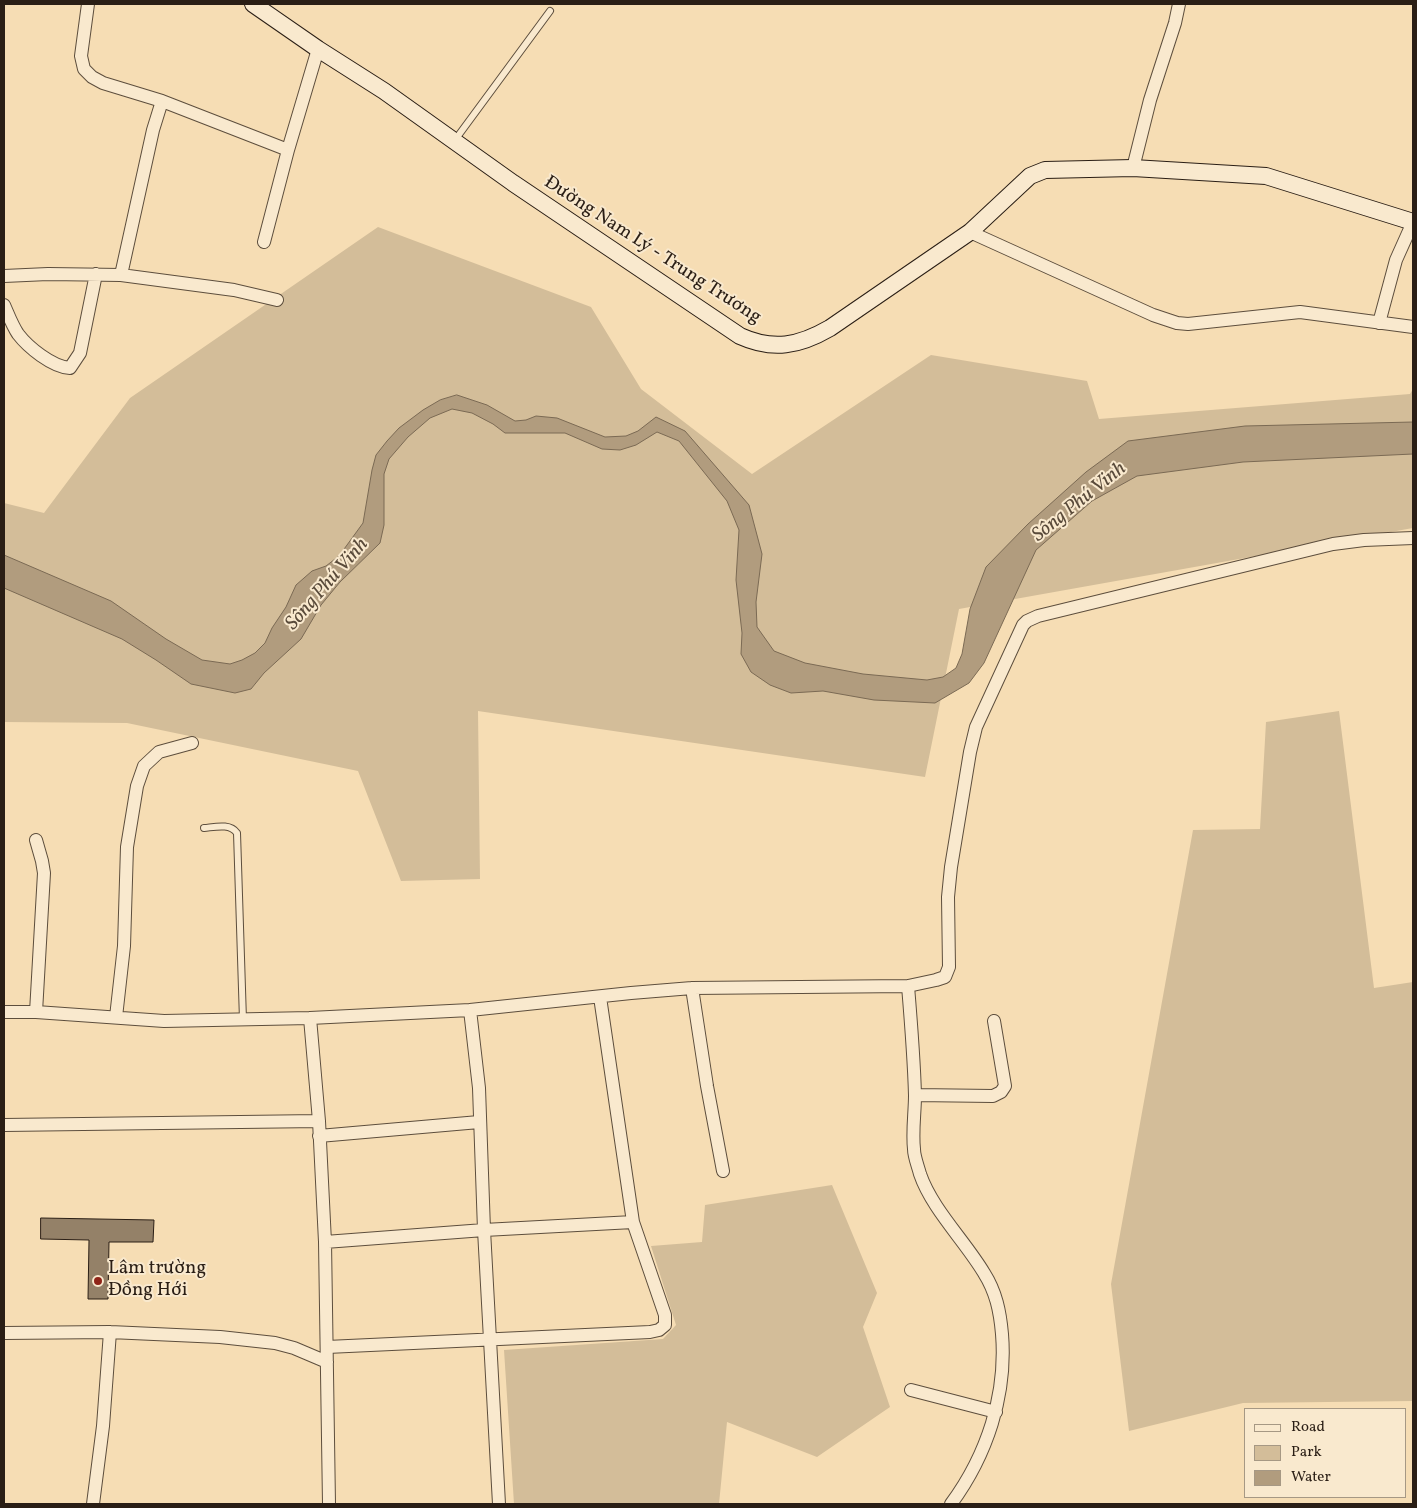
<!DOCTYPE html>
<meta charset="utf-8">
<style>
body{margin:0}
#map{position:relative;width:1417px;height:1508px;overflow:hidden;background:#f6ddb4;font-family:Vollkorn,serif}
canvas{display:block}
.frame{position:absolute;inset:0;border:5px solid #2a1e15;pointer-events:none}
.legend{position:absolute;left:1244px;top:1408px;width:162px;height:90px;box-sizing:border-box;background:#f9e9ce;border:1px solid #a69884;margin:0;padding:6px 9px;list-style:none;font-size:15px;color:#2a1e15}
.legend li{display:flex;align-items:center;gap:10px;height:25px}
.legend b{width:25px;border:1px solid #a69884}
</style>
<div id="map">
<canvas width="1417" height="1508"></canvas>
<div class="frame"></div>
<ul class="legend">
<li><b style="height:6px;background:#f9e9ce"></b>Road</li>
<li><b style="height:14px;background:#d3bd99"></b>Park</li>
<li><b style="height:14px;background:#b19c7e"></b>Water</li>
</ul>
</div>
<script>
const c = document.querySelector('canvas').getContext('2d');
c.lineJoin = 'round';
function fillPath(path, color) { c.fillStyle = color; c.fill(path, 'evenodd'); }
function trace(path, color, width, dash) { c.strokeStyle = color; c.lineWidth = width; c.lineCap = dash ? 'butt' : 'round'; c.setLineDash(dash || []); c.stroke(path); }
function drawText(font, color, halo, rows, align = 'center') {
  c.font = font + ' Vollkorn,serif'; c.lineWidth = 4; c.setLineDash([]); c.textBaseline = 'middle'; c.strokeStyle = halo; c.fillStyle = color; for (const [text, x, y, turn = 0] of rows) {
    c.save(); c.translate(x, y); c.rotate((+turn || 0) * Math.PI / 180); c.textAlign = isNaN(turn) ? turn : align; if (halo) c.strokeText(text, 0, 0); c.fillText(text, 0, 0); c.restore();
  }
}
fillPath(new Path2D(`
 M378 227 591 307 641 389 752 474 931 355 1087 381 1099 419 1410 394 1413 389V528L959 609 925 777 478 711 480 879 401 881 358 771 127 723 4 722V503L44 513 130 398Z
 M1339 711 1374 988 1413 982V1401L1243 1403 1129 1431 1111 1284 1193 830 1260 829 1266 722Z
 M832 1185 877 1293 863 1327 890 1407 817 1457 727 1422 719 1504H514L504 1350 663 1339 676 1325 651 1246 702 1242 705 1205Z`), '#d3bd99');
const water = new Path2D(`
 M457 395 487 405 515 421 526 420 536 416 557 418 605 437 626 436 638 431 656 417 685 431 749 505 762 554 756 602 757 627 774 651 805 663 863 674 927 680 943 677 956 668 962 654 970 609 986 567 1028 524 1086 472 1128 441 1245 426 1413 422V454L1243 462 1137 476 1092 501 1036 550 984 663 969 683 935 703 874 700 823 691 791 693 770 685 751 672 741 654 742 633 736 580 739 530 727 501 679 441 657 432 636 445 620 450 602 449 565 433H505L493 424 472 413 452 409 430 418 408 437 389 459 384 474V525L380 543 340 582 321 605 301 639 264 673 251 689 235 693 191 684 156 660 122 639 4 588V555L111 601 166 639 202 660 230 664 242 660 255 653 265 643 272 628 286 607 296 585 312 571 326 566 339 556 363 523 372 470 376 455 387 441 399 428 423 410 440 400Z`);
fillPath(water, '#b19c7e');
trace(water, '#7b6a54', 1);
const building = new Path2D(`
 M41 1218 154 1220 153 1242H109L108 1299H88L89 1240 41 1239Z`);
fillPath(building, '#948168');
trace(building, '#2a1e15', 1);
const lane = new Path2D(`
 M455 140 550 11
 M204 828C215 827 230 823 237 833L243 1020`);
const street = new Path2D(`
 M88 4 81 56 84 69 92 77 103 83 162 101 288 150
 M1133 168 1150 100 1175 23 1179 4
 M970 232 1153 315 1177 323 1188 324 1300 312 1413 327
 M264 242 288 150 318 49
 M121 275 153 130 162 101
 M4 276 48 274 121 275 234 290 277 300
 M4 305C8 314 12 325 18 334 28 347 52 367 70 368L80 353 96 274
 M1379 323 1396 260 1413 222
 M908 986C911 1022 914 1059 915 1095 915 1113 912 1131 914 1149 914 1157 918 1166 920 1174 932 1209 965 1241 984 1273 996 1292 1000 1311 1002 1334 1007 1395 987 1455 951 1504
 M692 988 707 1086 723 1171
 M470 1010 479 1088 484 1230 499 1504
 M4 1012H36L164 1021 310 1018 470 1010 631 993 692 988 908 986 936 980 945 977 949 967 948 897 951 867 970 752 976 727 1023 625 1027 621 1038 616 1333 544 1364 540 1413 538
 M36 1012 44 873 42 861 36 840
 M116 1017 124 946 127 847 137 786 144 766 159 752 192 743
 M310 1018 319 1121 325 1242 329 1504
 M915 1095 993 1096 1001 1092 1005 1086 994 1021
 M4 1125 319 1121
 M319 1136 479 1122
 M325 1242 484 1230 633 1222
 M4 1333 110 1332 220 1337 275 1343 294 1348 327 1362
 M327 1347 650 1332 659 1330 665 1325V1315L633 1222 600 997
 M911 1390 996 1412
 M93 1504 103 1426 110 1332`);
const secondary = new Path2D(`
 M253 4 318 49 384 91 513 183 740 336C773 351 799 346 830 328L970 232 1030 176 1045 170 1133 168 1266 176 1413 222`);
trace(lane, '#5d4e3d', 8);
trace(street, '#5d4e3d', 14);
trace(secondary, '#2a1e15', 18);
trace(lane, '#f9e9ce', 6);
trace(street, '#f9e9ce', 12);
trace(secondary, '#f9e9ce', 16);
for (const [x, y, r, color] of [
 [98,1281,5,"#8f2418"]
]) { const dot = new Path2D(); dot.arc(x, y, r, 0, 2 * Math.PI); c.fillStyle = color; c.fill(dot); trace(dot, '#f9e9ce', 2); }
drawText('19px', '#2a1e15', '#f9e9ce', [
 ["Đường Nam Lý - Trung Trương",652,251,33]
]);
drawText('19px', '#2a1e15', '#f9e9ce', [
 ["Lâm trường",108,1270],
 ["Đồng Hới",108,1292]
], 'left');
drawText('italic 20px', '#594a3a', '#f9e9ce', [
 ["Sông Phú Vinh",1080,503,-39],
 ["Sông Phú Vinh",328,585,-49]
]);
</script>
